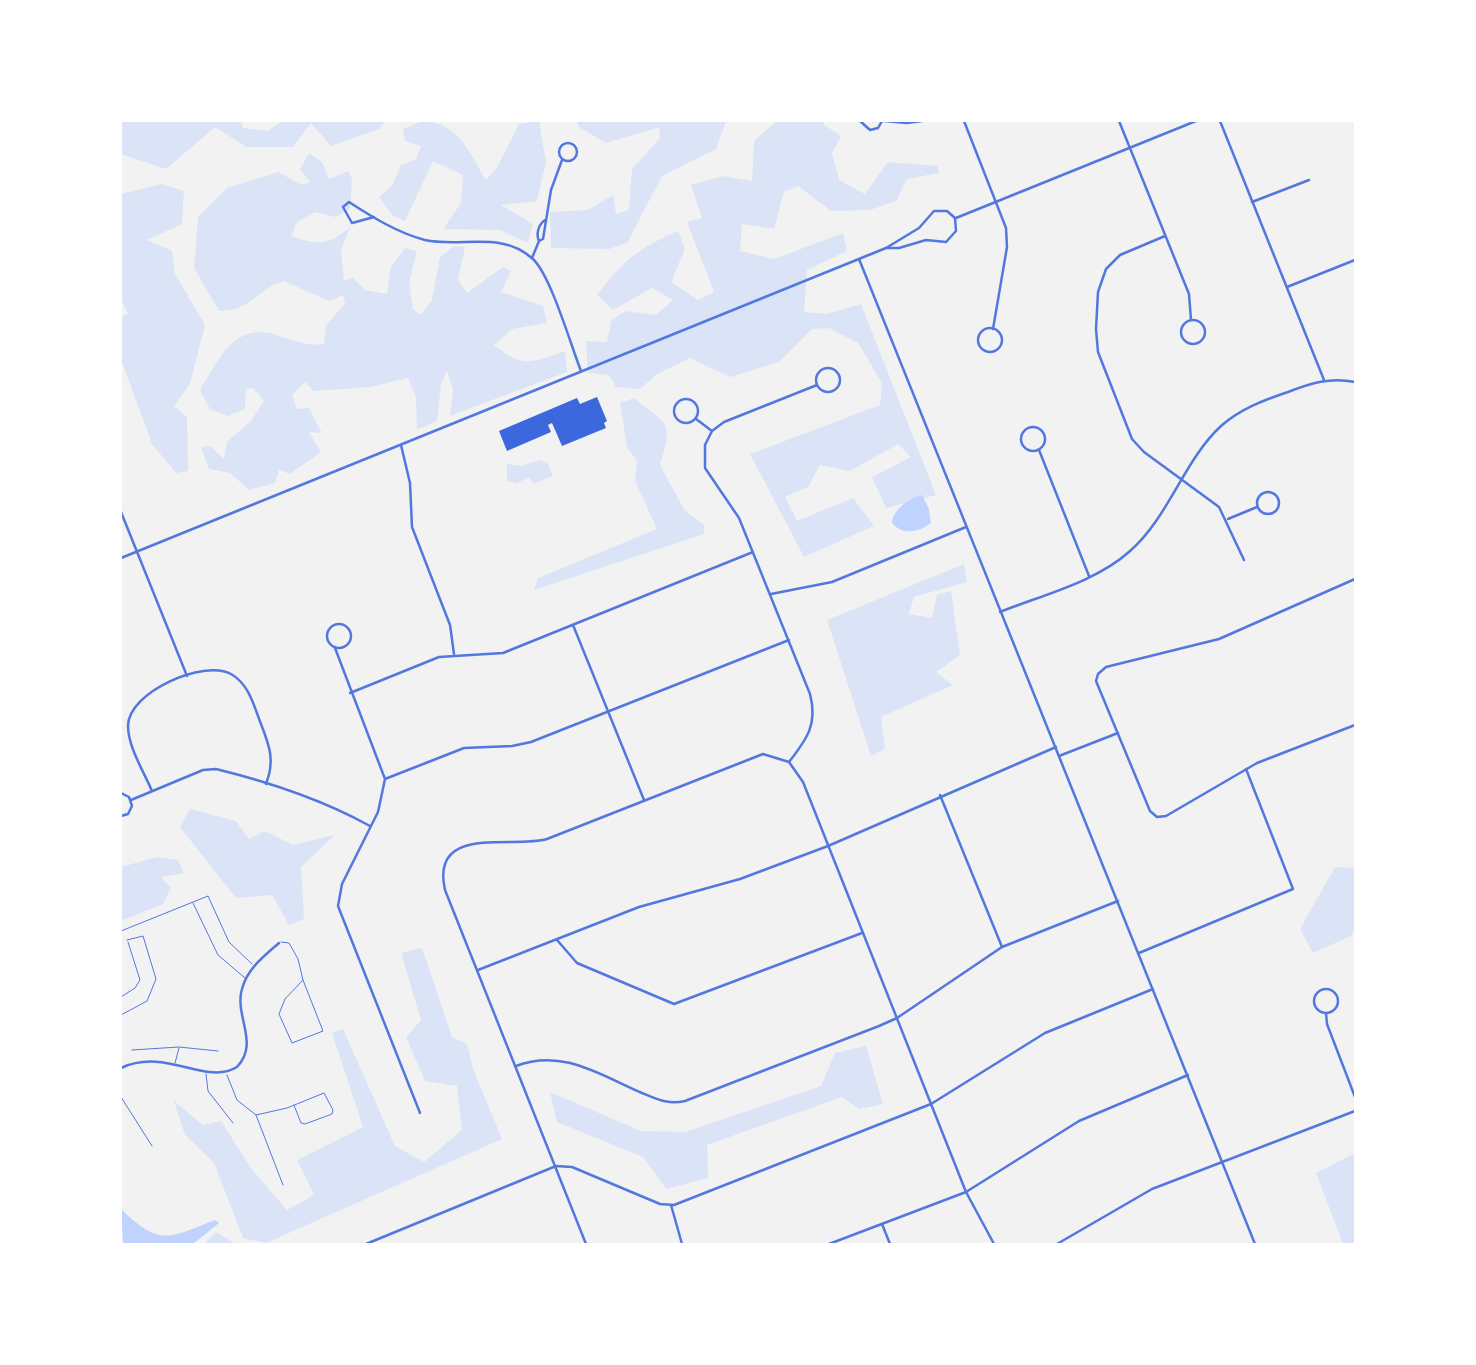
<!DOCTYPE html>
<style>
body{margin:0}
#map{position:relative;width:1476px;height:1365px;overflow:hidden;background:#f2f2f2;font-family:"Asap Condensed",sans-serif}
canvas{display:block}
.frame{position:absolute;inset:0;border:122px solid #fff;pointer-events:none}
</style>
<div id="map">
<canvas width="1476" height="1365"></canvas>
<div class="frame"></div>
</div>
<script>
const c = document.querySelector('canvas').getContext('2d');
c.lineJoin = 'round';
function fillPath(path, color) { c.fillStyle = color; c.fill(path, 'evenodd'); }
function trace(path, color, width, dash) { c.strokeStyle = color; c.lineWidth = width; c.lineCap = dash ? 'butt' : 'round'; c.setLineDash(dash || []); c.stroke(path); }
fillPath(new Path2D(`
 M121 121H241L243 128 268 131 282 121H385L379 129 331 146 311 123 293 147H246L215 127 166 169 121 154Z
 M422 121C458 121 470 154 486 180L496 169 519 124 539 121 546 162 537 201 501 205 533 224 528 243 500 230 443 229 461 203 463 175 433 161 405 221 393 216 379 197 392 186 401 165 416 159 421 146 405 141 403 129Z
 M577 121H726L716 149 662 176 627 243 609 249 551 248 550 212 588 210 613 195 616 214 629 210 632 169 659 139 660 127 606 143 579 127Z
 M777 121H824L823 124 841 136 832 153 839 180 865 194 888 162 937 166 939 173 907 179 896 201 870 210 831 211 798 186 784 192 774 229 742 224 740 251 774 259 843 233 847 251 807 270 804 312 827 314 861 304 936 495 886 508 872 477 911 457 898 444 850 471 820 465 808 487 785 497 797 521 853 498 874 526 804 557 750 454 880 405 882 383 858 343 829 328 812 329 779 362 730 377 690 358 657 374 640 389 616 387 609 375 588 373 586 341 607 342 611 320 626 311 656 315 673 300 652 288 613 310 597 295C624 260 637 249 678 231L685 249 671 282 698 300 714 292 687 222 702 218 691 185 723 176 752 181 754 141Z
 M309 153 322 162 329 179 348 171 352 178 350 209 335 217 315 212 297 222 291 236C318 245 328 246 350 227L341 250 344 281 353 278 365 290 387 294 391 267 405 248 417 251 409 284 413 309 420 315 432 300 440 257 454 246 465 247 458 280 467 293 503 267 511 271 501 292 543 306 547 323 512 329 494 345C523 369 532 362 565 351L567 372 450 416 453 390 447 370 441 385 437 421 417 430 416 397 408 378 370 387 314 391 305 382 292 395 297 409 309 408 322 433 309 432 321 452 290 474 279 470 275 483 249 490 230 473 209 469 201 447 210 446 224 459 227 442 251 421 264 401 253 388 246 389 245 409 227 416 210 409 200 390C218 361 234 321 276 335 292 340 306 346 324 344L326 325 345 304 343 295 329 301 284 281C254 290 253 311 219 311L194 268 198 217 227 188 278 172 302 185 310 182 300 169Z
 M162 184 184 191 182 224 147 240 172 251 175 274 205 325 190 384 174 406 187 417 188 471 176 473 152 444 121 359V317L128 313 121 299V194Z
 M634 398C668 426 674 421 660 465L685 511 704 525V534L534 590 538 578 657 529 635 481 637 461 627 447 620 403Z
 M540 460 548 464 553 476 534 484 529 478 516 483 507 481V464L521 466Z
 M964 564 967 582 914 597 909 614 932 618 937 595 951 591 960 655 936 672 953 685 881 717 885 749 871 756 827 620Z
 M190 809 236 821 249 839 265 831 293 845 335 835 301 867 304 919 289 925 272 895 236 898 180 827Z
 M157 857 178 860 184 873 161 877 171 888 163 904 121 921V867Z
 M1335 867 1355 868V928L1351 936 1313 953 1300 929Z
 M422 948 452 1037 467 1044 473 1069 502 1139 266 1243 243 1238 214 1163 185 1135 174 1101 203 1125 221 1121 251 1168 287 1210 314 1195 297 1160 363 1127 332 1033 343 1029 395 1146 424 1162 462 1130 457 1086 425 1081 406 1037 421 1020 401 953Z
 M866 1046 883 1104 859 1109 842 1097 707 1145 708 1178 666 1189 643 1157 557 1122 550 1092 641 1131 685 1132 821 1086 835 1053Z
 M1355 1153V1244H1343L1316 1173Z
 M216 1232 236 1244H204Z`), '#dbe4f7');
fillPath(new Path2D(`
 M922 495 929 509 931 523C919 532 903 536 892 523 892 511 910 497 922 495Z
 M121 1209C160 1247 169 1238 215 1220L219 1223 193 1244H123Z`), '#bfd3fe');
fillPath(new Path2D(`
 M597 397 607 421 604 423 606 428 562 446 552 423 548 425 551 432 507 451 499 431 577 398 580 404Z`), '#3d67dc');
trace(new Path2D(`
 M193 903 218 955 245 978
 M121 931 208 896 229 942 252 964
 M281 942 289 943 298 959 303 980 285 999 279 1014 292 1043 323 1031 303 980
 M121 997 135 988 140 980 128 942
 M121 1015 147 1001 156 979 143 936 127 940
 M132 1050 179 1047 218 1051
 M175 1063 179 1048
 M206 1074 208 1091 233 1123
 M227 1075 237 1100 256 1115 283 1185
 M121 1097 152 1146
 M256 1115 287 1108 324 1093 333 1110 332 1114 305 1124 301 1123 294 1105`), '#5277de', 1);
trace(new Path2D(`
 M860 121 870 130 878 128 882 121
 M884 121 907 123 922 121
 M964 121 1006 228 1007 247 993 329
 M1119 121 1189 294 1191 320
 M1220 121 1324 380
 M559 152a9 9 0 1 1 18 0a9 9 0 1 1-18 0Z
 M1252 202 1309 180
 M374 217 352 223 343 207 349 202C372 217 398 233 425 240 461 248 502 230 533 259 551 276 571 346 581 371
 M956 218 1196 121
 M1165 236 1120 255 1106 269 1098 292 1096 329 1098 352 1132 439 1144 452 1219 507 1244 560
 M539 241C536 234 538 225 545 220
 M532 258 539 241 543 239 551 190 562 160
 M859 259 1255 1244
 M1287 287 1355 260
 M1181 332a12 12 0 1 1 24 0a12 12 0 1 1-24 0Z
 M978 340a12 12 0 1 1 24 0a12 12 0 1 1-24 0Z
 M816 380a12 12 0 1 1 24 0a12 12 0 1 1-24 0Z
 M674 411a12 12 0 1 1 24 0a12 12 0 1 1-24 0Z
 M696 419 712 431
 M1021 439a12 12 0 1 1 24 0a12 12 0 1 1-24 0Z
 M401 445 410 483 412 527 450 625 454 654
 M1039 450 1089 576
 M1257 503a11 11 0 1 1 22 0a11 11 0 1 1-22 0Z
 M121 512 187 676
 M1228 519 1257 507
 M121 558 886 248 919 228 934 211H947L955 218 956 231 946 242 926 240 899 248H886
 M1355 579 1219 639 1106 667 1098 674 1096 681 1150 811 1157 817 1166 816 1257 763 1355 725
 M771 594 832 582 966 527
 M1000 612C1042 595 1096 582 1130 551 1169 517 1184 460 1221 426 1240 409 1264 400 1288 392 1311 383 1330 377 1355 382
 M327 636a12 12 0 1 1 24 0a12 12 0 1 1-24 0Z
 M573 625 644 800
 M335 648 385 779 378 812 342 884 338 906 420 1113
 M350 693 439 657 503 653 753 552
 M1059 756 1118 733
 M789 762C807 739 818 724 810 694L739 518 705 468V445L712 431 724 422 817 385
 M385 779 464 748 512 746 531 742 789 640
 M152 791C144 772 128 747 128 726 128 692 204 659 231 674 249 684 254 706 261 724 270 747 275 761 266 784
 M121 793 129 797 132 806 128 814 121 816
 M940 795 1002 947
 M131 800 203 770 216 769C269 782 323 800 370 826
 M557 940 577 963 674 1004 862 933
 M1139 953 1293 889 1246 769
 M478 970 639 907 740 879 828 846 1056 747
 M1314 1001a12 12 0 1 1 24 0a12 12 0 1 1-24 0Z
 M1326 1013 1327 1024 1355 1097
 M516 1066C562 1048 600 1075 642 1093 657 1099 668 1105 685 1101L879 1026 897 1018 1002 947 1118 901
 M121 1068C166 1047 206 1086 237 1067 260 1043 234 1016 242 989 247 969 264 956 279 943
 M671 1205 682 1244
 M882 1224 890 1244
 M366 1244 556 1166 572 1167 660 1204 674 1205 931 1104 1045 1033 1153 989
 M586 1244 445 890C430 824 512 849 547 839L763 754 789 762 803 782 966 1192 994 1244
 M829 1244 966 1192 1079 1121 1188 1075
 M1057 1244 1152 1189 1355 1111`), '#5277de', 2.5);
</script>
